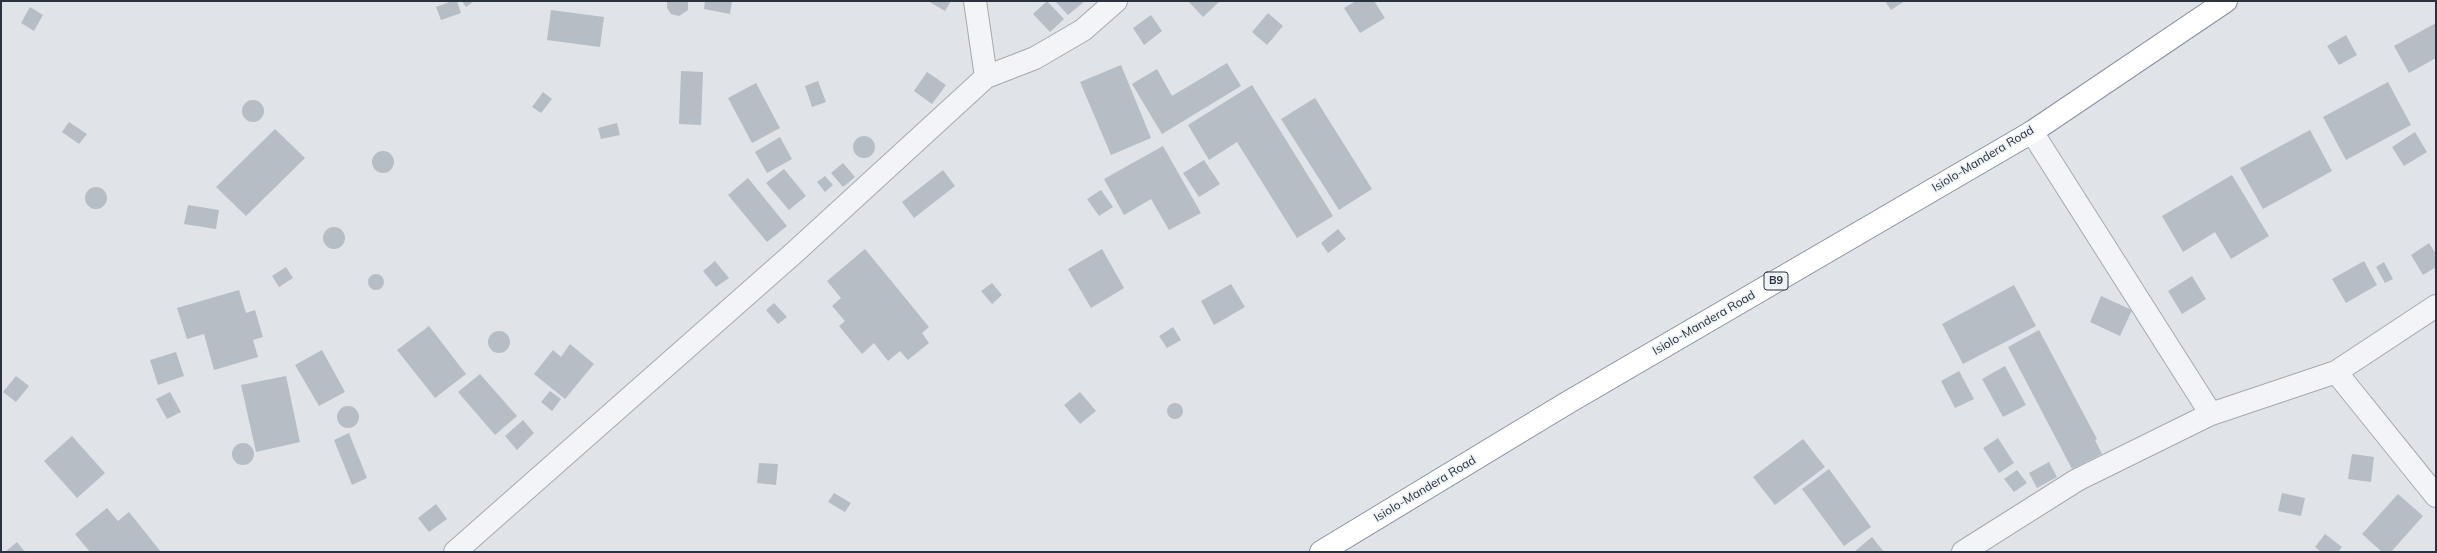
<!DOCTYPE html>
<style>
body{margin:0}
#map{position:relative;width:2437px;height:553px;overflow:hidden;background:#e0e3e8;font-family:Mulish,sans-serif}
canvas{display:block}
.frame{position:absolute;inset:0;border:2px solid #29323f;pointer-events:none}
</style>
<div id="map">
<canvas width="2437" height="553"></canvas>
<div class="frame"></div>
</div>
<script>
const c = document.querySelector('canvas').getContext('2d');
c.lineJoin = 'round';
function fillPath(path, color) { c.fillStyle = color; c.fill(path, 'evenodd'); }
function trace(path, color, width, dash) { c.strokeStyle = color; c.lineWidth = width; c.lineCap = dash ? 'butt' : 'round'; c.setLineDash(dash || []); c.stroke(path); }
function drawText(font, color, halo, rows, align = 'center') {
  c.font = font + ' Mulish,sans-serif'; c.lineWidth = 3.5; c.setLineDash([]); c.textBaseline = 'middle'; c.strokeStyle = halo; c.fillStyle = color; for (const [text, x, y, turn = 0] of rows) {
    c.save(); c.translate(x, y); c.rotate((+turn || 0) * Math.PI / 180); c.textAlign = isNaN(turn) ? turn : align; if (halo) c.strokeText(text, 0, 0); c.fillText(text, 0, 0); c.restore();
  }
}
fillPath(new Path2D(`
 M452 1H457L461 13 441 20 436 7Z
 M462 1H474L466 7Z
 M667 1H688V10L679 16 671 14 667 8Z
 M705 1H732L730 14 704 9Z
 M928 1H951L945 11Z
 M1047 1 1064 19 1050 32 1033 14Z
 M1055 1H1085L1068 15Z
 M1188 1H1220L1203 17Z
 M1356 1H1374L1385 18 1360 33 1344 8Z
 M1885 1H1905L1891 10Z
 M30 7 43 15 34 31 21 23Z
 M551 10 604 17 600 47 547 40Z
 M1268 13 1283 26 1267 45 1252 32Z
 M1151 15 1162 31 1144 45 1133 28Z
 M2436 23V58L2409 73 2394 46Z
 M2346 35 2357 55 2339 65 2327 46Z
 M1227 63 1241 86 1162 134 1132 84 1157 69 1172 96Z
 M1121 65 1151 138 1111 155 1080 82Z
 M681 71 703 72 701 125 679 124Z
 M927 72 946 85 932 104 914 91Z
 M818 81 826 102 812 107 805 86Z
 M2388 82 2411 125 2346 160 2323 117Z
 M756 83 780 128 752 143 728 98Z
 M1252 85 1333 216 1297 238 1237 142 1209 160 1188 125Z
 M543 92 552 99 541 113 532 107Z
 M1315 98 1372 189 1339 210 1281 119Z
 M242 111a11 11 0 1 1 22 0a11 11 0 1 1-22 0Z
 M69 122 87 134 79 144 62 132Z
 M617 123 620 135 601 139 598 128Z
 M275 129 305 158 246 216 216 187Z
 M2310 130 2332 171 2263 209 2240 168Z
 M2415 132 2427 152 2404 166 2392 147Z
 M853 147a11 11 0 1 1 22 0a11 11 0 1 1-22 0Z
 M780 137 792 159 767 173 755 152Z
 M1163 146 1201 213 1169 230 1151 199 1124 215 1104 179Z
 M372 162a11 11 0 1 1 22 0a11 11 0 1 1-22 0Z
 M1204 160 1220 184 1199 197 1183 173Z
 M843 163 855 177 843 187 831 173Z
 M784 169 806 196 789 210 766 183Z
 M943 170 955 186 914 218 902 202Z
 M2232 175 2269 236 2231 259 2215 232 2183 252 2162 216Z
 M825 176 833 185 825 192 817 182Z
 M748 178 787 226 767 242 728 195Z
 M85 198a11 11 0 1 1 22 0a11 11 0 1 1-22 0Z
 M1101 190 1113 207 1099 216 1087 199Z
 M188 205 219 210 216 229 184 224Z
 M323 238a11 11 0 1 1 22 0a11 11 0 1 1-22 0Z
 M1338 229 1346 239 1328 253 1321 243Z
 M2429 243 2436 254V267L2423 275 2411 255Z
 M865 249 929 327 922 333 929 343 908 360 900 351 888 361 874 343 862 354 839 326 845 321 832 306 841 298 827 281Z
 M1102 249 1124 288 1091 308 1068 269Z
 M715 261 729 278 716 287 703 271Z
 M2364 261 2377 285 2346 303 2332 279Z
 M2384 262 2393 279 2385 283 2376 267Z
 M286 267 293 278 279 287 272 276Z
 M368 282a8 8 0 1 1 16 0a8 8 0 1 1-16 0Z
 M2192 276 2206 299 2182 314 2168 291Z
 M992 283 1002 295 992 304 981 291Z
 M1231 284 1245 307 1214 325 1201 301Z
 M2014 285 2036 326 1963 364 1942 324Z
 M239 290 246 313 255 310 263 337 253 340 258 357 214 370 204 334 187 339 177 308Z
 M2101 296 2132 310 2120 336 2090 322Z
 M774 303 787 317 778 324 766 310Z
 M429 326 466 374 435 398 397 350Z
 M1173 327 1181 340 1167 348 1159 336Z
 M2039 330 2097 439 2095 440 2102 454 2072 469 2008 347Z
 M488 342a11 11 0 1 1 22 0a11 11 0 1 1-22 0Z
 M570 344 594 364 565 399 534 374 553 350 561 357Z
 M322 350 345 392 319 406 295 365Z
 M176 352 184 376 158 385 150 360Z
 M2005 366 2026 405 2003 417 1982 379Z
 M1959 371 1974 399 1955 408 1941 381Z
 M480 374 517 416 495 435 458 392Z
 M16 376 29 386 16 402 3 392Z
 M286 376 300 442 256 452 241 385Z
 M550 391 561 399 552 411 541 402Z
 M170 392 181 412 167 419 156 399Z
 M1080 392 1096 411 1080 424 1064 405Z
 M1167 411a8 8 0 1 1 16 0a8 8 0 1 1-16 0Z
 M337 417a11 11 0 1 1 22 0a11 11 0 1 1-22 0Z
 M523 420 534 433 517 450 505 436Z
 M349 433 367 478 352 485 334 440Z
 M72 436 105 473 77 498 44 461Z
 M1998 438 2014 463 1999 473 1983 448Z
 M1803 439 1825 467 1775 505 1753 477Z
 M232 454a11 11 0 1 1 22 0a11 11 0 1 1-22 0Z
 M2352 454 2374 457 2371 482 2348 479Z
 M2049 462 2057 477 2037 488 2029 473Z
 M759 463 778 464 776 485 757 483Z
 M1829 469 1871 527 1844 546 1802 489Z
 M2017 470 2027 483 2014 492 2004 479Z
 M834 493 851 503 845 512 828 502Z
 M2282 493 2305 498 2301 516 2278 511Z
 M2398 494 2423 516 2391 552H2382L2362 534Z
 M436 504 447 519 429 532 418 518Z
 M107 508 118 521 129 512 161 552H90L75 534Z
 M2325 534 2342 547 2338 552H2321L2315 547Z
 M1872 537 1884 552H1854Z
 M17 542 25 552H5Z`), '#b7bdc5');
const minor = new Path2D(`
 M975 1 986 77
 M2032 132 2211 414
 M2336 372 2436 496
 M455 552 795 252 986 77 1035 58 1083 30 1116 1
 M1963 552 2077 480 2211 414 2336 372 2436 306`);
const highway = new Path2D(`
 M1321 552 1567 403 2032 132 2226 1`);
trace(minor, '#a5aab2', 24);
trace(highway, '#88929e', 24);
trace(minor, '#f2f4f7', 22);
trace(highway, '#fff', 22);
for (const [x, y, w] of [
 [1776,281,24]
]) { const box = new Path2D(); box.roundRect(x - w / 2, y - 9, w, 18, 3); c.fillStyle = '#eff2f6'; c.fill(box); trace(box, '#29323f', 1); }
drawText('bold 11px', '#29323f', null, [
 ["B9",1776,281]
]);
drawText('12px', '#29323f', '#eff2f6', [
 ["Isiolo-Mandera Road",1983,159,-31],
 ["Isiolo-Mandera Road",1704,323,-30],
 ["Isiolo-Mandera Road",1425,489,-31]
]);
</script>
